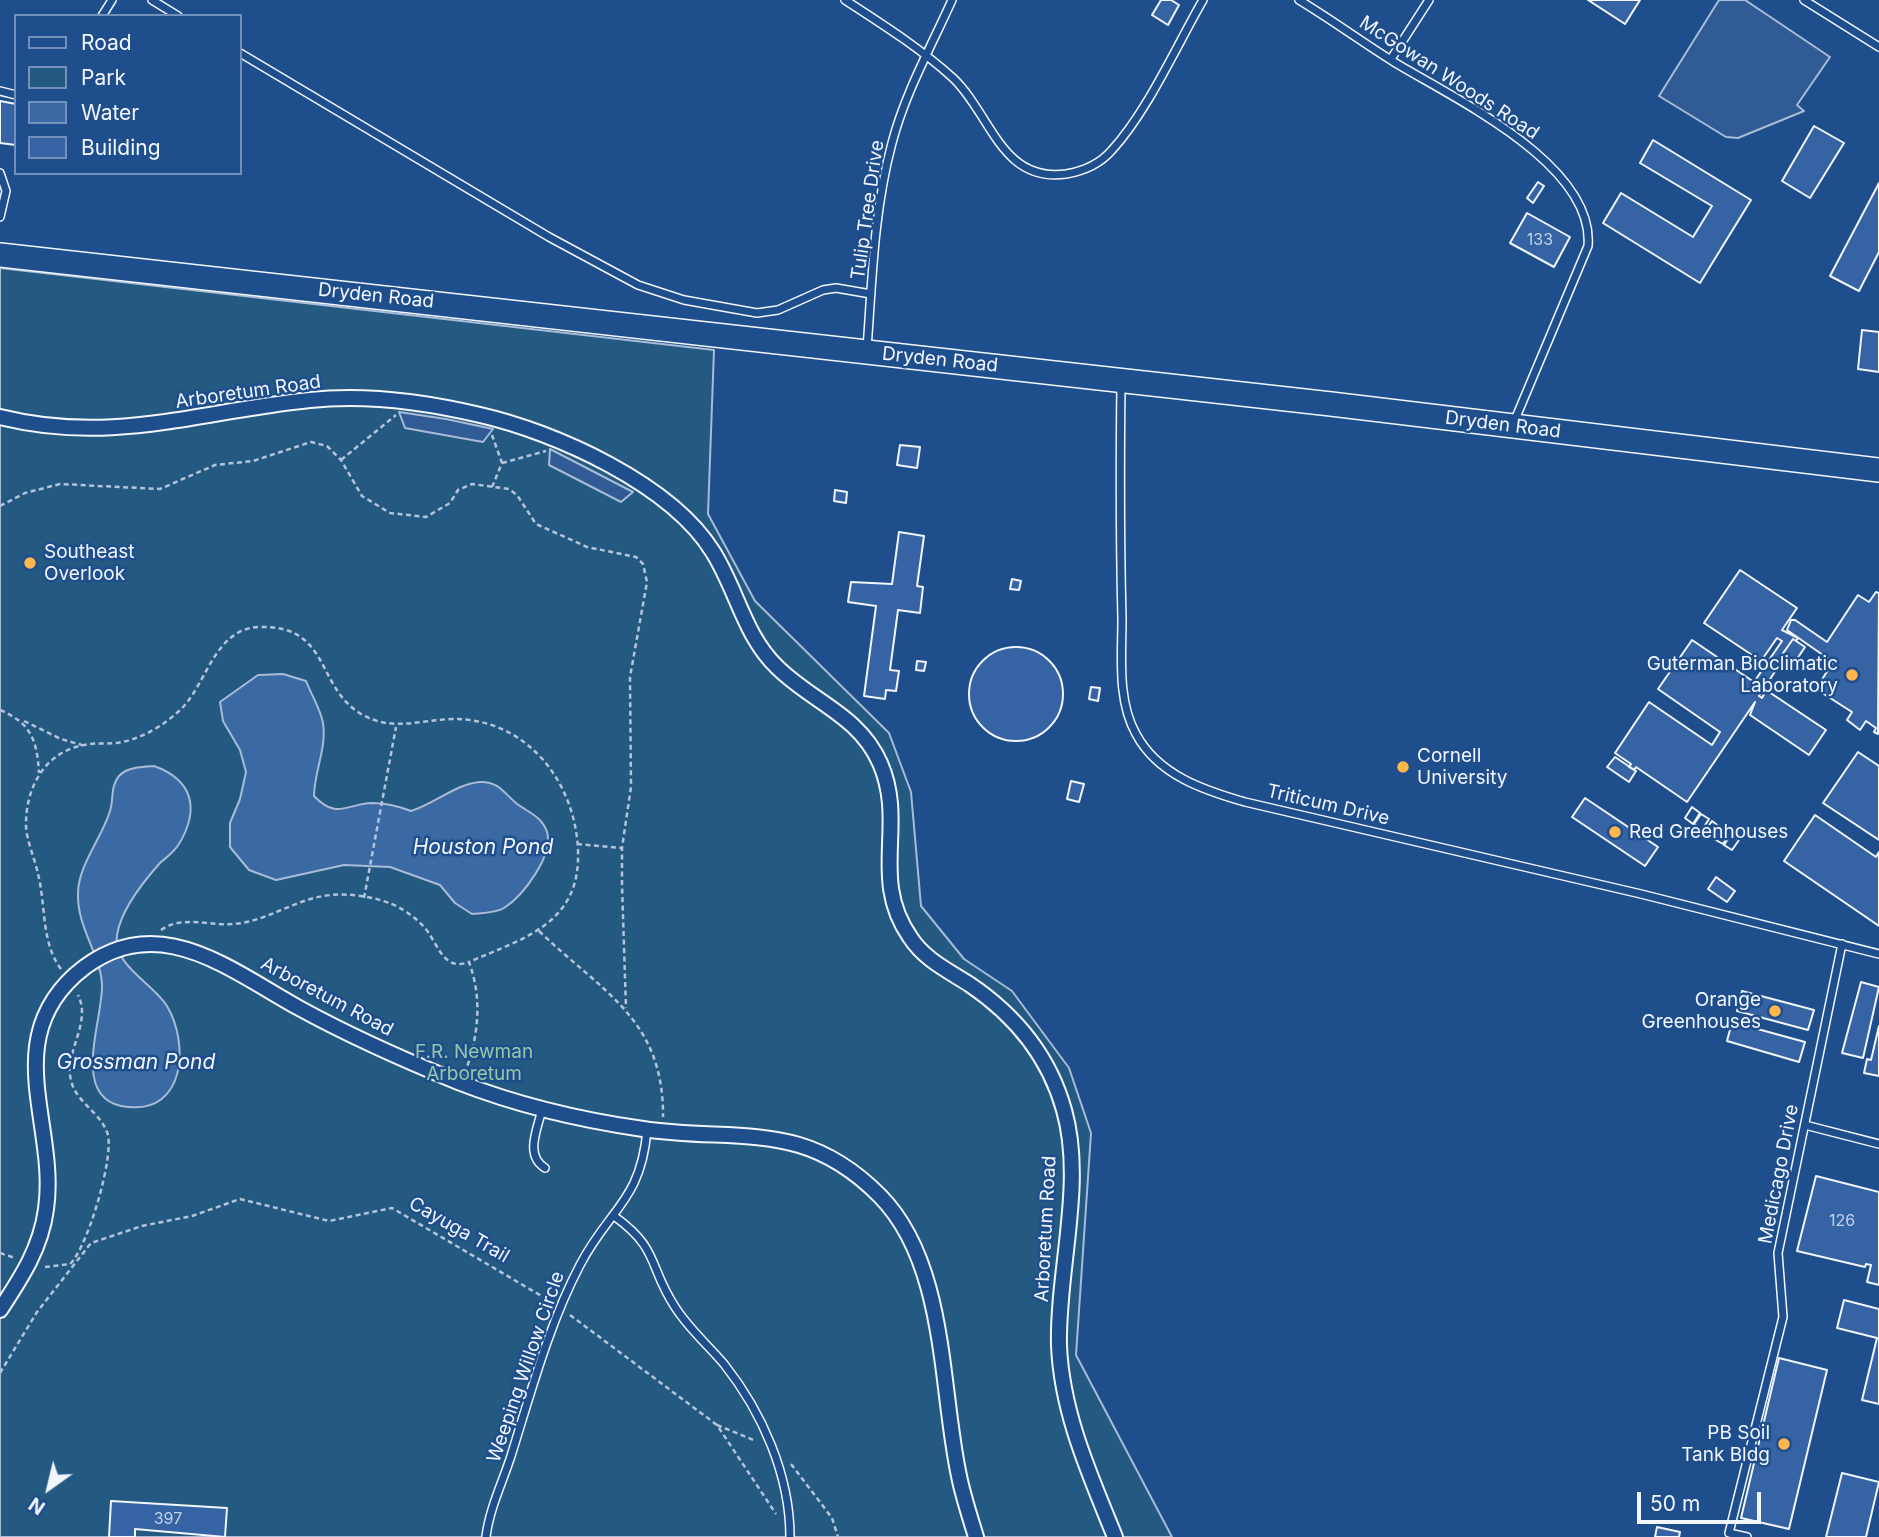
<!DOCTYPE html>
<style>
body{margin:0}
#map{position:relative;width:1879px;height:1537px;overflow:hidden;background:#1f4e8c;font-family:Inter,sans-serif}
canvas{display:block}
.legend{position:absolute;left:14px;top:14px;width:228px;height:161px;box-sizing:border-box;background:#1f4e8c;border:2px solid #7391ba;margin:0;padding:9px 12px;list-style:none;font-size:21px;color:#f2f6ff}
.legend li{display:flex;align-items:center;gap:14px;height:35px}
.legend b{width:35px;border:2px solid #7391ba}
.north{position:absolute;left:14px;top:1453px;width:70px;height:70px;-webkit-text-stroke:5px #1f4e8c;paint-order:stroke;rotate:214deg;font-size:19px;font-weight:700;line-height:28px;text-align:center;color:#f2f6ff}
.north::after{content:'';display:block;margin:auto;width:24px;height:32px;background:#f2f6ff;clip-path:polygon(50% 0,100% 100%,50% 72%,0 100%)}
.scale{position:absolute;left:1637px;top:1492px;width:124px;height:32px;box-sizing:border-box;border:4px solid #f2f6ff;border-top:0;padding-left:9px;font-size:21px;line-height:24px;white-space:nowrap;color:#f2f6ff;-webkit-text-stroke:5px #1f4e8c;paint-order:stroke}
</style>
<div id="map">
<canvas width="1879" height="1537"></canvas>
<ul class="legend">
<li><b style="height:9px;background:#1f4e8c"></b>Road</li>
<li><b style="height:19px;background:#245a82"></b>Park</li>
<li><b style="height:19px;background:#3b69a3"></b>Water</li>
<li><b style="height:19px;background:#3563a3"></b>Building</li>
</ul>
<div class="north">N</div>
<div class="scale">50 m</div>
</div>
<script>
const c = document.querySelector('canvas').getContext('2d');
c.lineJoin = 'round';
function fillPath(path, color) { c.fillStyle = color; c.fill(path, 'evenodd'); }
function trace(path, color, width, dash) { c.strokeStyle = color; c.lineWidth = width; c.lineCap = dash ? 'butt' : 'round'; c.setLineDash(dash || []); c.stroke(path); }
function drawText(font, color, halo, rows, align = 'center') {
  c.font = font + ' Inter,sans-serif'; c.lineWidth = 5; c.setLineDash([]); c.textBaseline = 'middle'; c.strokeStyle = halo; c.fillStyle = color; for (const [text, x, y, turn = 0] of rows) {
    c.save(); c.translate(x, y); c.rotate((+turn || 0) * Math.PI / 180); c.textAlign = isNaN(turn) ? turn : align; if (halo) c.strokeText(text, 0, 0); c.fillText(text, 0, 0); c.restore();
  }
}
const green = new Path2D(`
 M0 268 714 350 708 514 755 601 889 733 911 792 921 906 964 959 1012 991 1069 1068 1091 1133 1076 1355 1172 1537H0Z`);
fillPath(green, '#245a82');
trace(green, '#a8bbd7', 2);
const parking = new Path2D(`
 M1719 0H1745L1830 57 1797 105 1804 111 1738 138 1726 137 1659 96Z
 M399 412 446 419 493 429 483 442 405 428Z
 M550 449 633 492 621 502 549 465Z`);
fillPath(parking, '#305b95');
trace(parking, '#a8bbd7', 2);
const water = new Path2D(`
 M283 674 306 681C311 694 321 710 323 723 327 748 314 772 314 796 337 820 346 804 372 803 386 803 398 806 411 811 435 804 455 784 480 782 498 781 504 793 516 803 527 812 542 816 547 832 554 855 523 896 504 908 496 913 481 913 472 914L455 903 440 885 390 867 344 865 276 880 249 870 230 847V823L240 799 246 772 240 750 223 721 220 702 258 675Z
 M154 766C193 780 200 809 179 844 174 852 167 857 160 863 143 882 121 909 117 935 112 965 153 983 167 1006 189 1043 186 1113 128 1107 68 1102 103 1021 102 985 101 955 77 928 78 894 78 865 102 838 110 811 114 799 110 787 119 776 127 767 142 767 154 766Z`);
fillPath(water, '#3b69a3');
trace(water, '#a8bbd7', 2);
const building = new Path2D(`
 M1161 0H1171L1179 5 1168 25 1152 15Z
 M1588 0H1640L1625 24Z
 M0 101 16 104V145L0 143Z
 M1814 126 1844 143 1810 198 1782 181Z
 M1653 140 1751 200 1700 283 1603 223 1621 193 1693 237 1712 206 1640 163Z
 M1538 182 1544 186 1533 203 1527 198Z
 M1879 183V252L1859 291 1830 276Z
 M1527 213 1570 237 1554 267 1510 243Z
 M1862 330 1879 332V372L1858 369Z
 M900 445 920 447 917 468 897 465Z
 M835 490 847 492 846 503 834 501Z
 M899 532 924 536 917 586 923 587 920 613 898 610 890 670 899 671 896 691 886 690 885 699 864 696 876 606 848 602 851 582 892 584Z
 M1740 570 1797 608 1782 630 1798 638 1796 641 1793 639 1779 659 1782 661 1759 696 1762 698 1766 690 1826 730 1809 755 1750 715 1755 702 1687 802 1636 767 1634 770 1629 767 1631 764 1615 753 1649 702 1712 745 1720 732 1658 689 1692 640 1754 682 1782 641 1777 638 1761 661 1704 623Z
 M1012 579 1021 581 1019 590 1010 589Z
 M1876 592 1879 593 1878 734 1874 732 1876 728 1866 721 1860 730 1847 720 1852 712 1816 689 1833 662 1787 630 1791 620H1795L1827 642 1858 595 1869 602Z
 M1793 639 1805 647 1791 668 1779 659Z
 M969 694a47 47 0 1 1 94 0a47 47 0 1 1-94 0Z
 M917 661 926 662 924 671 916 670Z
 M1091 687 1100 688 1098 701 1089 699Z
 M1858 752 1879 766V840L1823 803Z
 M1615 757 1636 771 1629 782 1607 767Z
 M1071 781 1084 784 1079 802 1067 799Z
 M1585 798 1658 847 1645 866 1572 817Z
 M1692 807 1700 813 1693 824 1685 818Z
 M1692 807 1700 813 1693 824 1685 818Z
 M1701 814 1709 819 1702 830 1694 824Z
 M1701 814 1709 819 1702 830 1694 824Z
 M1815 815 1876 857 1879 852V926L1784 861Z
 M1712 821 1720 827 1713 837 1704 832Z
 M1712 821 1720 827 1713 837 1704 832Z
 M1722 828 1730 833 1723 844 1714 839Z
 M1722 828 1730 833 1723 844 1714 839Z
 M1731 834 1739 840 1732 850 1724 845Z
 M1731 834 1739 840 1732 850 1724 845Z
 M1716 877 1735 891 1727 902 1708 889Z
 M1861 982 1879 987 1863 1058 1842 1053Z
 M1742 991 1814 1010 1808 1030 1737 1011Z
 M1732 1022 1805 1042 1799 1062 1727 1041Z
 M1879 1026V1076L1864 1073 1867 1059 1871 1060Z
 M1816 1176 1879 1192V1285L1867 1282 1871 1265 1866 1264 1865 1267 1797 1251Z
 M1844 1300 1879 1309V1404L1862 1400 1877 1338 1837 1328Z
 M1779 1358 1827 1370 1789 1529 1741 1518Z
 M1842 1473 1879 1482 1866 1537H1826Z
 M111 1501 227 1508 225 1537 135 1529V1537H109Z
 M1657 1527 1680 1532 1679 1537H1655Z`);
fillPath(building, '#3563a3');
trace(building, '#f2f6ff', 2);
const lane = new Path2D(`
 M152 0 178 16
 M845 0C882 24 920 48 953 78 991 114 1001 183 1066 174 1084 171 1100 164 1112 150 1147 112 1177 45 1203 0
 M1299 0C1332 20 1362 42 1394 62 1453 98 1595 164 1588 246L1514 422
 M1804 0 1879 47
 M102 16 112 0
 M240 53 549 237 638 285 684 300 757 313 778 310 823 290 836 288 871 294
 M1391 59 1429 0
 M0 91 16 95
 M0 173 6 191 0 217
 M867 349C872 281 874 209 892 143 905 93 931 47 952 0
 M1121 385C1120 463 1120 541 1122 619 1122 656 1117 700 1136 734 1158 775 1203 790 1245 802L1641 894 1879 954
 M542 1109C538 1128 524 1155 545 1168
 M1805 1125 1879 1144
 M614 1216C660 1249 648 1266 675 1307 689 1329 708 1345 724 1364 762 1412 790 1475 790 1537
 M486 1537C489 1510 503 1481 511 1456 531 1392 549 1324 580 1265 609 1209 641 1201 647 1130
 M1747 1537 1729 1533 1783 1317 1778 1253 1842 944`);
const street = new Path2D(`
 M0 417C113 445 199 411 310 400 366 394 425 402 480 415 555 432 671 484 713 552 737 590 744 635 777 667 812 702 859 715 880 763 907 824 869 878 910 937 924 959 947 970 969 984 1015 1015 1049 1056 1064 1110 1085 1183 1057 1271 1059 1346 1062 1414 1090 1475 1115 1537
 M0 1310C21 1278 41 1248 46 1209 58 1127 0 1043 75 975 154 906 227 968 299 1008 350 1036 404 1060 458 1082 517 1105 580 1120 643 1129 738 1143 803 1118 880 1196 947 1264 940 1388 959 1476 963 1496 970 1517 976 1537`);
const primary = new Path2D(`
 M0 255 1331 404 1879 470`);
trace(lane, '#f2f6ff', 10);
trace(street, '#f2f6ff', 18);
trace(primary, '#f2f6ff', 26);
trace(new Path2D(`
 M341 460 396 415
 M502 463 546 451
 M492 487 502 463 492 435
 M0 506 25 493 60 484 160 489 215 465 253 461 311 442 327 446 341 460 362 496 390 513 426 517 450 503 458 490 472 484 509 489 517 495 536 524 587 547 636 557 643 564 647 582 630 677 631 787 622 848V885L626 1008
 M0 710C31 723 37 740 39 773
 M24 721 61 739 82 745
 M577 844 622 848
 M364 898 396 727
 M161 930C182 915 210 926 234 924 269 921 296 898 331 895 347 893 374 897 389 903 401 907 415 917 424 927 438 942 442 972 469 962
 M539 931C602 992 664 1019 663 1117
 M61 969C41 943 46 905 38 874 35 859 27 842 26 827 25 789 44 752 84 745 96 742 110 745 122 742 143 738 164 725 179 711 207 686 213 629 259 627 331 625 315 686 361 714 392 732 419 720 452 719 526 718 575 781 578 850 581 924 524 938 469 962 482 997 479 1034 466 1070
 M0 1253 15 1258
 M45 1267 70 1264C87 1249 116 1153 107 1132 98 1109 72 1101 70 1074 68 1047 91 1021 78 995
 M570 1315 717 1425 776 1514
 M0 1373 37 1312 91 1243 142 1226 192 1216 240 1199 329 1221 392 1208 550 1301
 M717 1425 756 1441
 M791 1464 832 1518 838 1537`), '#b3c4dc', 2.5, [5, 3.5]);
trace(lane, '#1f4e8c', 7);
trace(street, '#1f4e8c', 14);
trace(primary, '#1f4e8c', 23);
for (const [x, y, r, color] of [
 [30,563,7,"#ffb74d"],
 [1852,675,7,"#ffb74d"],
 [1403,767,7,"#ffb74d"],
 [1615,832,7,"#ffb74d"],
 [1775,1011,7,"#ffb74d"],
 [1784,1444,7,"#ffb74d"]
]) { const dot = new Path2D(); dot.arc(x, y, r, 0, 2 * Math.PI); c.fillStyle = color; c.fill(dot); trace(dot, '#1f4e8c', 2.5); }
drawText('16px', '#c3d1e8', null, [
 ["133",1540,240],
 ["126",1842,1221],
 ["397",168,1519]
]);
drawText('19px', '#f2f6ff', '#1f4e8c', [
 ["McGowan Woods Road",1449,78,33],
 ["Tulip Tree Drive",868,210,-82],
 ["Dryden Road",376,296,6],
 ["Dryden Road",940,360,6],
 ["Arboretum Road",248,392,-8],
 ["Dryden Road",1503,425,7],
 ["Triticum Drive",1328,805,13],
 ["Arboretum Road",327,997,28],
 ["Medicago Drive",1779,1174,-79],
 ["Arboretum Road",1046,1229,-87],
 ["Cayuga Trail",459,1230,30],
 ["Weeping Willow Circle",526,1367,-71]
]);
drawText('19px', '#f2f6ff', '#1f4e8c', [
 ["Southeast",44,552],
 ["Overlook",44,574],
 ["Guterman Bioclimatic",1838,664,"right"],
 ["Laboratory",1838,686,"right"],
 ["Cornell",1417,756],
 ["University",1417,778],
 ["Red Greenhouses",1629,832],
 ["Orange",1761,1000,"right"],
 ["Greenhouses",1761,1022,"right"],
 ["PB Soil",1770,1433,"right"],
 ["Tank Bldg",1770,1455,"right"]
], 'left');
drawText('19px', '#97c8a6', '#1f4e8c', [
 ["F.R. Newman",474,1052],
 ["Arboretum",474,1074]
]);
drawText('italic 21px', '#f2f6ff', '#1f4e8c', [
 ["Houston Pond",483,848],
 ["Grossman Pond",136,1063]
]);
</script>
